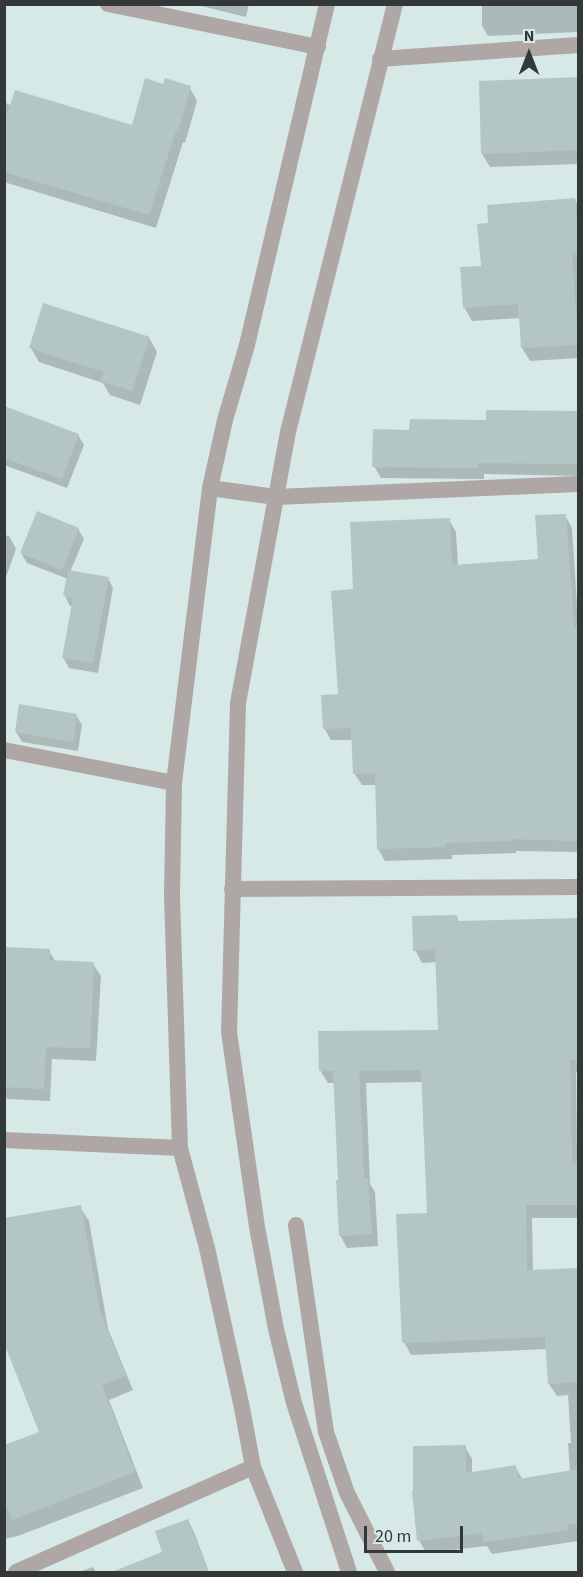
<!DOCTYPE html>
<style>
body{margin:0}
#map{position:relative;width:583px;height:1577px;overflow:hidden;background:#d6e9e6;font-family:"Source Sans 3",sans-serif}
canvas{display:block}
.frame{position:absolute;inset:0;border:6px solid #323938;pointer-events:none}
.north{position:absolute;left:499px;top:24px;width:60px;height:60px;-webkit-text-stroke:4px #d6e9e6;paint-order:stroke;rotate:0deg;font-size:16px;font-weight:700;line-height:24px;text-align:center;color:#323938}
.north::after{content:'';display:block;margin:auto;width:21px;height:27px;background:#323938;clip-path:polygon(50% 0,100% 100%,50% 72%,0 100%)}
.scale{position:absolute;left:364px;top:1526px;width:99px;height:27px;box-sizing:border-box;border:3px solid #323938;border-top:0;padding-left:8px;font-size:18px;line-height:21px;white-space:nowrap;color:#323938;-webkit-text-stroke:4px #d6e9e6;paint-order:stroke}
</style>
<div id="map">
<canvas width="583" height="1577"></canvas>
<div class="frame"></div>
<div class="north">N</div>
<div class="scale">20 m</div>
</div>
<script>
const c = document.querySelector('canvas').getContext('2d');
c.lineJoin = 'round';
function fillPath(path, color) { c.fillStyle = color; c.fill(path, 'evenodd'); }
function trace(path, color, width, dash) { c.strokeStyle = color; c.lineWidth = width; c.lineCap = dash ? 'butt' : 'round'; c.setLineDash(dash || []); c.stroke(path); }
fillPath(new Path2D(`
 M193 4H249L246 17Z
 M482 4H578V32L488 36 482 26Z
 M578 79V164L490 167 482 154Z
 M164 86 190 88 197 101 185 143 183 142 156 228 4 182V102L12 106 133 127Z
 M575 199 578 206V358L530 361 522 348 520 318 472 321 464 307 482 267 490 224Z
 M149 338 157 352 140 405 110 395 103 383 39 362 31 348Z
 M4 408 78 435 84 445 67 488 4 465Z
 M578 413V476L484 474V479L381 478 374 466 410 431 488 421Z
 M565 515 572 528 578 620V852L516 851V853L452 855V859L385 861 378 849 377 785H362L354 773 353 740H331L324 728 340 696 354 591 449 520 456 532 458 566 540 560Z
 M78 529 84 539 70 572 108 578 113 588 98 673 69 668 63 657 73 606H70L65 596 68 579 27 563 21 553Z
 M4 535 9 536 16 549 4 583Z
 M76 715 82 725 78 751 22 742 16 732Z
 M457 917 459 922 578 920V1072H576L578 1218H532L533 1271 578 1269V1541L492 1554 487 1546 426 1553 419 1540 465 1447 472 1459V1474L515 1467 523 1480 570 1472 568 1443H571L568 1395 557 1396 549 1384 547 1349 411 1355 404 1342 429 1214 423 1082 366 1083 370 1184 375 1192 378 1246 347 1248 340 1235 335 1083H328L320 1070 439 1032 437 962 422 963 415 950Z
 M4 949 49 951 56 962 93 964 101 976 96 1061 52 1059 50 1101 7 1099 4 1094Z
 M80 1207 89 1221 108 1329 133 1390 109 1400 143 1488 18 1536 4 1539V1447L41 1433 54 1337 4 1346V1220Z
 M188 1520 194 1532 209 1572H114L164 1553Z
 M93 1567 96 1572H79Z`), '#0003');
fillPath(new Path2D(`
 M579 77V150L481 154 479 81Z
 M145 78 163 84 165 78 191 86 178 131 176 130 149 215 4 172V123L15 90 132 125Z
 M575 198 579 253H572L578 345 521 348 518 304 463 308 460 267 481 266 477 224 488 223 487 205Z
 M43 303 150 337 132 391 100 381 104 372 29 348Z
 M4 406 79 434 62 479 4 458Z
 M486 410 579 411V464L478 463V468L372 467 373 429 409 430 410 419 486 420Z
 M37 511 79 528 62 570 20 553Z
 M566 514 574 627H579V841L510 839V841L445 843V847L377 849 375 773 353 774 351 728 323 729 321 695 338 694 331 591 353 589 350 522 450 518 452 565 538 559 535 515Z
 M68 570 109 577 93 663 62 658 73 598 63 596Z
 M19 704 77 714 73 742 15 732Z
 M457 915 458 921 579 918V1059L570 1060 572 1163H579V1205H526L527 1270 579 1268V1382L548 1384 545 1337 402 1343 396 1214 427 1213 421 1070 359 1071 364 1178H368L372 1234 339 1236 336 1180H338L333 1071H319L318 1031 438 1030 435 949 413 951 412 916Z
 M6 947 50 949V960L94 962 90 1048 46 1047 44 1089 4 1087V971Z
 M81 1205 100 1312 126 1375 102 1385 135 1472 12 1520 4 1501V1445L39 1432 4 1343V1218Z
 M466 1445V1473L516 1465 518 1479 579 1469V1524H568V1530L484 1542 482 1533 417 1541 412 1491H413V1446Z
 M188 1519 208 1572H114V1571L162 1552 155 1531Z`), '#b4c6c3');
trace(new Path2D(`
 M108 4 318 47
 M380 59 578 45
 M210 488 276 497 578 484
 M4 750 174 783
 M232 889 578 887
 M4 1140 180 1148
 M296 1225 326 1432 347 1493 387 1572
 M16 1572 253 1467`), '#aea7a5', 16);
trace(new Path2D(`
 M295 1572 253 1467 242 1408 207 1248 180 1148 172 896 174 783 210 488 225 420 247 345 327 4
 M349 1572 294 1403 276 1329 257 1227 229 1032 238 703 288 432 395 4`), '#aea7a5', 16);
</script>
